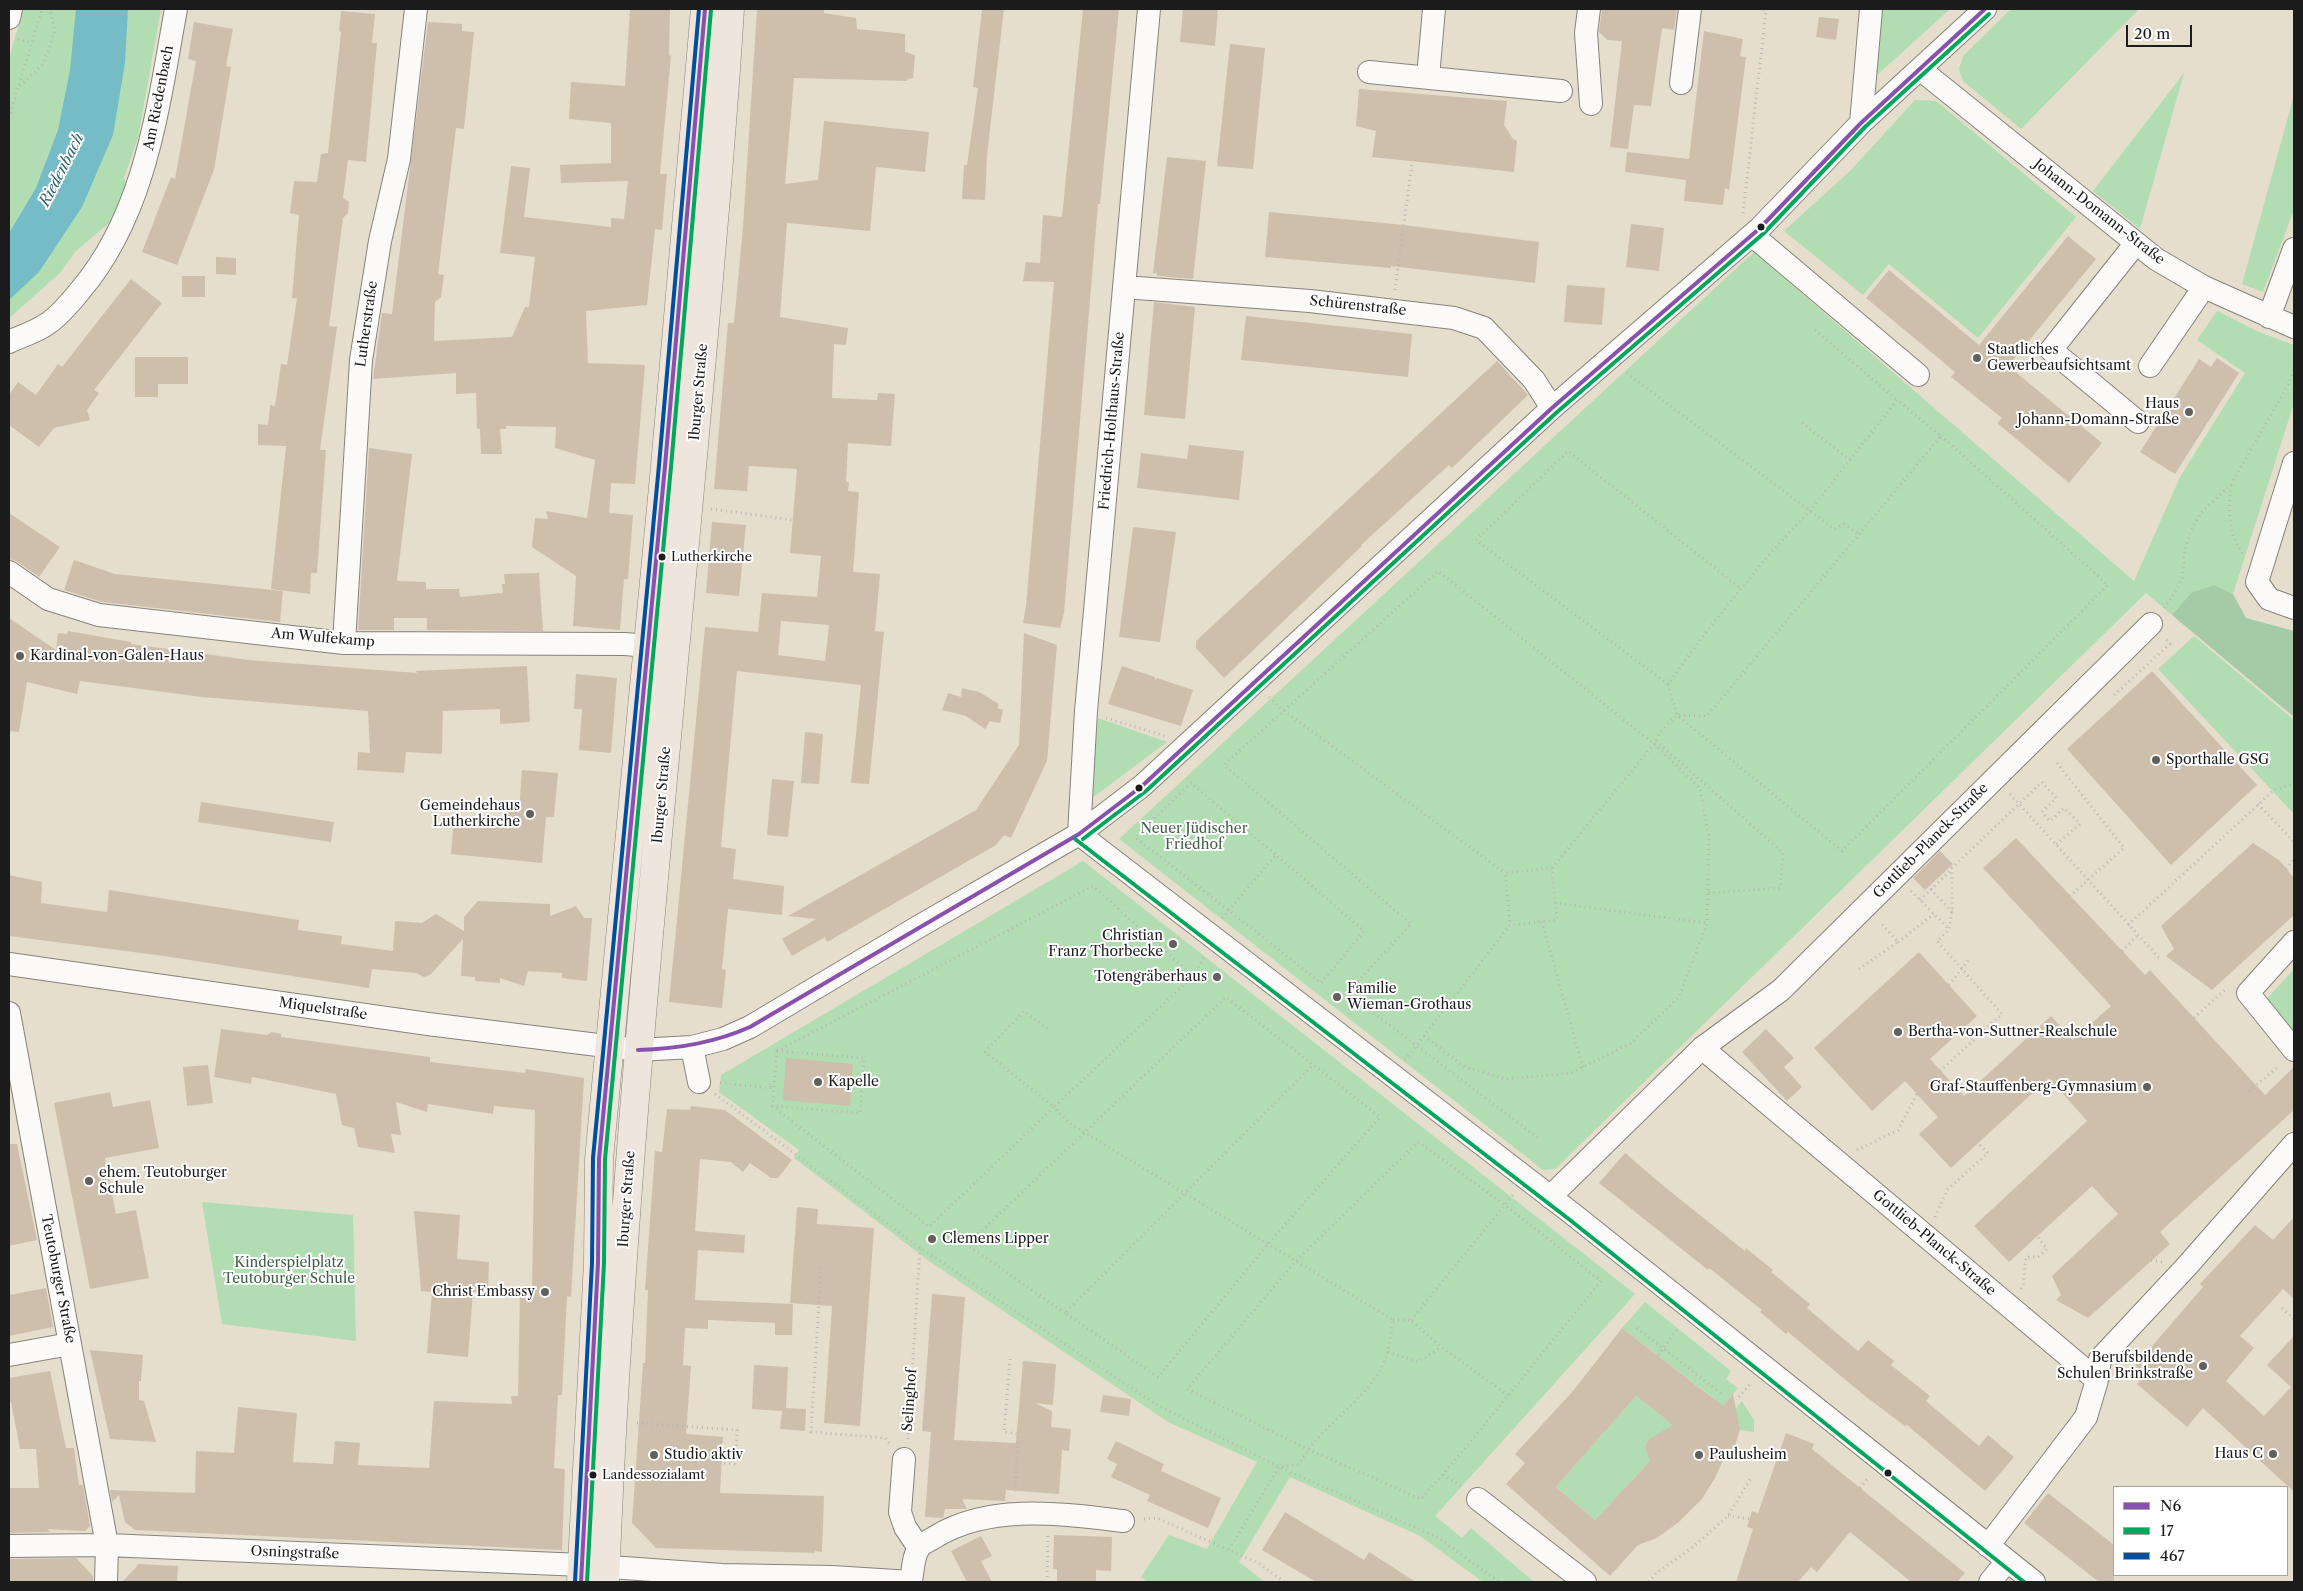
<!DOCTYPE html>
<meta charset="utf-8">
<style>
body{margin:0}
#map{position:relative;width:2303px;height:1591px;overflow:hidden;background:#e5decd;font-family:"Libre Caslon Text",serif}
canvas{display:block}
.frame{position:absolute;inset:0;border:10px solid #1c1c1c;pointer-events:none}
.legend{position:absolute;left:2113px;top:1486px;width:175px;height:90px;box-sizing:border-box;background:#fff;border:1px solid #a4a4a4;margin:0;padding:6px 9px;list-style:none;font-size:15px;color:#1c1c1c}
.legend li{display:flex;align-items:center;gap:10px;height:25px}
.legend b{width:25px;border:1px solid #a4a4a4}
.scale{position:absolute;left:2126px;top:25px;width:66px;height:22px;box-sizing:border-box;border:2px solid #1c1c1c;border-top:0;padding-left:6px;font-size:15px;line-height:18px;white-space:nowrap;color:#1c1c1c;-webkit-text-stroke:4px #fff;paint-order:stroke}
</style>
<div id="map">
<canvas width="2303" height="1591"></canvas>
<div class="frame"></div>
<ul class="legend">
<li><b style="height:6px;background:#8951ae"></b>N6</li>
<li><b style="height:6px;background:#00a75c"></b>17</li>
<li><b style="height:6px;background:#004e9e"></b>467</li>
</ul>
<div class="scale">20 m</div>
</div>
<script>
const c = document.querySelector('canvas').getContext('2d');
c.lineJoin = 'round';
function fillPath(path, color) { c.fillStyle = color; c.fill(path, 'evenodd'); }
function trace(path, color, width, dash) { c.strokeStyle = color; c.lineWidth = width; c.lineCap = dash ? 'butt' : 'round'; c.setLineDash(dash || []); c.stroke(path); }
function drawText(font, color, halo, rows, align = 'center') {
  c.font = font + ' "Libre Caslon Text",serif'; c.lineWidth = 4; c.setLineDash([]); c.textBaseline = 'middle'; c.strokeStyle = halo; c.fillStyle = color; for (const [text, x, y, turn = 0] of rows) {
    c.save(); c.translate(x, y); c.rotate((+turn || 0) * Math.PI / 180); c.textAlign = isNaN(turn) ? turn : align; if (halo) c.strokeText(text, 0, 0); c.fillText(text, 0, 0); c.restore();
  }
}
fillPath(new Path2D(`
 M23 9H161L138 138 124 178 129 188 116 217 76 251 60 273 9 318V59Z
 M1881 9H1950L1875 77Z
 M2011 9H2139L2021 129 1963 81 1959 69 1963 56Z
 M2184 73 2140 229 2093 191Z
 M2294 95V210L2263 292 2242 284Z
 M1915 100 1936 101 2076 217 1978 338 1889 264 1863 295 1784 231 1851 170Z
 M1754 252 2134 581 2180 477 2245 373 2197 340 2217 311 2259 332 2294 345V403L2233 594 2214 585 2192 592 2172 615 2146 593 1555 1169 1543 1170 1119 839Z
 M2194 636 2294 720V814L2158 669Z
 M1098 718 1167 742 1091 799Z
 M1083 861 1635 1294 1435 1516 1462 1538 1471 1528 1534 1582H1483L1420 1536 1290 1477 1239 1562 1265 1582H1147L1141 1577 1169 1535 1207 1549 1257 1462 1168 1422 929 1261 794 1158 799 1150 719 1092 721 1075Z
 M2294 969V1039L2264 1002Z
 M202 1202 353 1215 356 1341 222 1324Z
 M1645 1302 1731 1371 1726 1379 1738 1388 1723 1406 1713 1405 1712 1397 1622 1328Z
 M1636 1396 1681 1431 1648 1440C1645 1449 1646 1452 1653 1458L1595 1520 1556 1487Z
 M1742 1401 1754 1420V1432L1740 1430 1732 1413Z`), '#b2ddb3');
fillPath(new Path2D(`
 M2214 585 2233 594 2246 618 2294 631V717L2172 615 2192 592Z`), '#a4cba5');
fillPath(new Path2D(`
 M76 9H128L125 63 113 135 82 207 39 272 9 300V233L36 188 58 130 70 70Z`), '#76bcc7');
fillPath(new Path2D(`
 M630 9H670L669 55 671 56 660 174H667L662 230 655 229 647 305 586 311 588 363 645 365 635 484 611 483 609 513 633 515 628 579H624L620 630 573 626 576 576 532 547 535 518 548 519 546 511 587 518 595 460 555 448 556 427 506 426V429H500L502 454H481L480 429H477L476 393 456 394V373L373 379 382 313 392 314 428 22 462 24V31L474 32 464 129 456 128 438 274 444 275 441 297 435 302 434 341 512 337 525 307H529L535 257 500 253 511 166 530 168 524 217 611 227V218L624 219 628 181 561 183 560 165 611 163V123L569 119 571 82 625 86Z
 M757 9H824V13L856 18 857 29 905 34V52L915 55 913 78 908 79 907 81 794 78 785 184 818 180 824 121 929 132 925 172 876 167 870 231 787 223 780 317 848 328 846 345 834 344 832 398 877 400 878 393 895 394 891 446 848 443 846 482H849L848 491 859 492 853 572 880 574 875 631 884 632 869 784 851 783 861 685 737 671 721 847 736 849 733 879 784 886 782 915 728 909 722 969 726 970 722 1008 669 1002 705 627 758 632 762 593 817 597 821 556 790 553 797 469 749 466 747 491 714 489 728 323H734L743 227ZM781 621 829 625 825 661 778 655Z
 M982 9H1004L987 155 985 200 962 199 964 165H967L978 88 973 87Z
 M1083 9H1119L1100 204H1098L1064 613 1060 628 1023 623 1026 606 1054 282 1023 281 1026 262 1040 263 1043 215 1062 217Z
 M1183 9H1218L1215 46 1180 42Z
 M1602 9H1677L1674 30 1662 28 1651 106 1634 105 1628 149 1610 147 1622 41 1607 40 1599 32Z
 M341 11 375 14 372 43H377L366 162 348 160 343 198 349 202 348 213 343 218 329 326 337 327 320 450H326L317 573H311L310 594 271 589 286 446 258 445V424L268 425 270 405 275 406 281 364 287 365 297 298H292L299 215 290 213 294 181 317 182 321 154 328 153 341 32 339 31Z
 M1819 17 1839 19 1836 40 1816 37Z
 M194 22 233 29 226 66 231 67 214 170 177 265 142 252 171 177 175 179 196 61 188 59Z
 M1704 31 1743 39 1740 56 1746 57 1729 190 1725 188 1723 205 1684 201 1686 180 1625 172 1627 152 1689 159Z
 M1230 44 1265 48 1253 169 1217 166Z
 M1359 89 1507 101 1504 125 1513 139 1517 141 1514 172 1372 157 1376 131 1356 126Z
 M1167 157 1206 161 1193 279 1157 276V273H1153Z
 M1269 212 1395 224 1539 242 1535 283 1391 266V268L1265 257Z
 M1631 224 1664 228 1659 271 1626 267Z
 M2068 236 2096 259 2008 366 2102 443 2069 483 1997 423 2002 418 1951 377 1955 372 1866 298 1889 270 1979 345Z
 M216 257 236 258V275L216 274Z
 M182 276H205V297H182Z
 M131 279 162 303 94 390 99 393 87 410 90 420 54 428 39 447 9 425V395L18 382 36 395 58 364 62 367Z
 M1567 285 1605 288 1602 325 1564 322Z
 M1154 302 1195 307 1185 419 1144 415Z
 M1246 316 1412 334 1408 377 1241 360Z
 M135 357H188V384H158V397H135Z
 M2217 358 2239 373 2175 474 2140 452 2199 359 2211 367Z
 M1497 361 1528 395 1452 468 1449 465 1361 545 1362 546 1224 678 1196 648V641Z
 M1189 445 1244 451 1239 500 1137 488 1141 453 1187 459Z
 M369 448 412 454 397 581 426 582V589H459L460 597 503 593 502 584H505L504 574 539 573 543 631 427 630V618H394V630H358Z
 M9 513 60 547 39 577 16 561 9 559Z
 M712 522 746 525 739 596 706 593Z
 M1133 527 1176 532 1160 642 1119 637Z
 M74 560 115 574 283 591 280 622 102 602 64 590Z
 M9 618 56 650 58 633 67 634 68 631 131 642V644L249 660 417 673 416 671 527 666 530 722 500 724V709L443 711 442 754 406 752 404 773 357 770 358 752 370 753 368 711 202 697 80 681 77 694 27 682 19 732 9 731Z
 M1024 633 1057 645 1047 761 1011 838 1004 835 996 845 888 907 827 942 825 937 792 956 782 939 816 919 788 916 976 810 1019 745Z
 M1122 666 1155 677V680L1157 678 1193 690 1181 726 1108 704Z
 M2152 671 2257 785 2171 865 2067 749Z
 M576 674 617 678 611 753 579 750 582 709H574Z
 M962 688 979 692 999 704 997 708 1003 710 1000 723 990 721 985 729 966 716 942 710 948 693 961 697Z
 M805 732 823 734 819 784 801 783Z
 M522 770 558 773 554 817H546L542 863 451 854 454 818 505 823 506 811 519 812Z
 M772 779 794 781 788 837 767 835Z
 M201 802 334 822 331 842 198 822Z
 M2016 838 2145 975 2150 970 2265 1095 2294 1067V1110L2160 1232 2170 1244 2088 1318 2056 1300 2061 1295 2052 1276 2118 1214 2092 1186 2009 1262 1974 1226 2087 1121 2049 1078 1951 1168 1919 1134 1938 1117 1905 1081 1872 1111 1814 1048 1919 952 1977 1016 1930 1059 1964 1096 2051 1016 2073 1040 2111 1006 1983 868Z
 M2253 843 2279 860 2294 878V915L2212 990 2166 956 2174 949 2161 926Z
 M1940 851 1953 864 1925 890 1913 878Z
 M9 875 42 882 41 903 107 912 109 890 299 920 298 930 342 936 341 944 393 951 395 921 422 923 436 914 464 931V917L478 901 550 904V916L576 906 584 918H592L587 981 562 978V973L528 971 524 986 500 978V983L475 981V977L461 976 463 939 430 975 424 977 416 973 372 969 369 988 164 956 9 936Z
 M221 1029 267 1035 272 1032 281 1034V1037L430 1057V1062L525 1073 526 1069 584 1078 571 1297 567 1296 562 1395H558L554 1468 565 1469 562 1550 135 1530 125 1522 119 1495 112 1502 110 1490 195 1493 196 1451 234 1453 238 1407 297 1413 293 1462 333 1464 335 1441 360 1443 358 1465 429 1468 434 1401 512 1404 511 1396H518L520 1289 532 1288 535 1110 494 1106 493 1114 428 1104 427 1112 396 1102 401 1135 391 1134 395 1153 358 1147 354 1128 342 1125 336 1094 252 1077 251 1084 214 1077Z
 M1766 1029 1794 1058 1784 1067 1802 1087 1787 1101 1742 1052Z
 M786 1058 853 1064 850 1106 783 1100Z
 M208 1065 213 1103 187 1106 183 1067Z
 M110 1092 113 1107 150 1100 159 1148 105 1158 116 1214 136 1210 149 1278 90 1289 54 1103Z
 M691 1106 725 1110 792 1160 778 1178H771L750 1163 743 1172 731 1162 700 1159 695 1231 745 1235 744 1253 698 1250 695 1300 793 1304 792 1335H775V1323L708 1320V1329L685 1328 683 1365 691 1366 686 1434 723 1437 720 1493 824 1496 822 1552 815 1551V1553L656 1548 632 1523 643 1363H645L648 1290H645L655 1151 662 1152 667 1109 690 1110Z
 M9 1144H17L37 1240 9 1246Z
 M1625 1153 1666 1188 1745 1251 1746 1248 1773 1270 1771 1272 1810 1304 1807 1308 1858 1351 1868 1340 1894 1361 1891 1365 1930 1396 1926 1401 1979 1446 1988 1435 2014 1457 1985 1491 1907 1425 1905 1426 1865 1396 1788 1332 1786 1334 1760 1312 1762 1310 1709 1268 1708 1270 1599 1183Z
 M797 1207 818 1209 817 1224 874 1228 860 1426 824 1423 832 1306 790 1303Z
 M414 1211 460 1215 457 1259 489 1262 488 1292H473L468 1357 427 1353 432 1292 421 1291Z
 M2294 1217V1299L2283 1289 2240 1336 2254 1348 2226 1381 2264 1416 2291 1387 2267 1365 2294 1336V1492L2203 1408 2187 1427 2137 1384 2145 1374 2135 1366 2203 1287 2200 1284 2255 1225 2273 1240Z
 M46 1288 53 1327 9 1336V1295Z
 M932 1294 965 1297 954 1440 1016 1443 1023 1361 1056 1364 1053 1405 1035 1403 1052 1411 1051 1427 1071 1429 1069 1451 1062 1450 1059 1494 1006 1490 1005 1501 962 1499 967 1509H945L943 1518 925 1517 931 1432 922 1431Z
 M1622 1328 1723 1406 1733 1394 1740 1430 1731 1458 1725 1456 1715 1478 1702 1499 1679 1522 1657 1538 1638 1545 1610 1576 1506 1484 1525 1463 1515 1454 1573 1391ZM1636 1396 1673 1425 1648 1440 1645 1447 1650 1461 1595 1520 1556 1487Z
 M90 1350 143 1355 141 1381H139V1400L144 1401 156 1442 110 1439Z
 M754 1365 788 1367 786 1408 806 1409 805 1431 780 1429 782 1411 752 1409Z
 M50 1371 66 1448H74L79 1485H83L90 1526 85 1531 47 1529 51 1532 9 1533V1488H39L36 1449H20L11 1402H9V1378Z
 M1103 1395 1131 1399 1129 1416 1100 1412Z
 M1786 1433 1814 1444 1812 1449 1965 1573 1957 1582H1911L1850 1532 1817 1572 1811 1567 1798 1582H1736L1753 1529 1747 1527 1752 1511 1758 1513Z
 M1116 1441 1164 1464 1161 1471 1221 1498 1208 1528 1147 1501 1150 1495 1111 1477 1117 1464 1107 1459Z
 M2048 1493 2114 1545V1582H2099L2024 1523Z
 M1285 1512 1364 1560 1369 1552 1416 1582H1316L1262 1550Z
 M1054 1535 1112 1537 1111 1571 1096 1570V1582H1057V1569H1053Z
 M981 1536 992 1556 981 1561 992 1582H967L951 1551Z
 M76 1558 93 1576V1582H9V1559Z
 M139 1564 178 1566 177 1582H122Z`), '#cebfac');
const minor = new Path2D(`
 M1589 9 1586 33 1591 104
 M9 18 11 9
 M1921 70 2156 259 2204 287 2294 327
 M1369 72 1561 91
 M1428 77 1434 9
 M1681 83 1690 9
 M1861 123 1871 9
 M1752 235 1918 375
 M2136 243 2051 350 2138 422
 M1124 287 1310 301 1454 318 1484 328 1534 380 1552 408
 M2269 317 2294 249
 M9 342C21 336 36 332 47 324 58 317 70 303 79 292 146 214 158 107 176 9
 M2150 366 2204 287
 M2294 463 2257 582 2269 599 2294 608
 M9 572 48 599 99 615 344 643 625 644 648 646
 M344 643 361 360 380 241 399 159 416 9
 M1079 834 1574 1215 2034 1582
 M1079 834 1086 711 1149 9
 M2294 942 2248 993 2294 1050
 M9 964 428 1024 638 1050 692 1047 723 1039 750 1027 918 927 1079 834 1142 786 1552 408 1760 228 1861 123 1985 9
 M9 1013 107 1545 106 1582
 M692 1047 699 1082
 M1702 1048 2097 1380
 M1550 1197 1702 1048 1781 990 2151 624
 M9 1355 70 1344
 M904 1459 900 1512 905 1527 919 1548
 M1478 1499 1585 1582
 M9 1546 107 1545 582 1565 722 1575 832 1577 911 1582
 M1988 1546 2086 1417 2097 1380 2100 1359 2187 1266 2294 1144
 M911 1581C913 1571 913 1556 919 1548 922 1543 931 1540 935 1537 990 1503 1063 1514 1123 1521
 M1990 1582 2007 1561`);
const major = new Path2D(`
 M581 1582 598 1263 599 1159 665 466 705 9
 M605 1582C620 1191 662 802 697 412 709 278 722 143 730 9`);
trace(minor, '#87837a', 24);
trace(major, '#87837a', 29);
trace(new Path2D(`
 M18 39 32 43
 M20 86 43 64 55 31 50 9
 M9 118 42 9
 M1743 213 1766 11 1764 9
 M1395 290 1412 163
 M1815 330 1897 400
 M1627 373 1834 529 1844 524 1860 535
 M1802 423 1850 460
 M2231 485C2228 512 2228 532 2243 555
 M711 509 793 520
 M2164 608 2175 593 2182 578 2185 550 2191 530 2201 513 2231 484 2287 387 2294 369
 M2287 630 2294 638
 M1668 684 1476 540 1568 451 1741 589
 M2114 695 2170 644 2166 639
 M1269 697 1283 710 1505 873
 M1106 718 1165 736
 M1656 741 1783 853 1780 888 1708 893
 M2057 763 2124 848 2070 896
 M2010 794 2161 960
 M2258 804 2294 842
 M1552 868 1654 744 1662 730 1677 715 1707 716 1941 436 1897 400 1810 511 1772 551 1706 632 1668 684 1677 715 1842 851 2108 585 1941 436
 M2286 869 2294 860
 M1931 889 1952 912
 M1911 891 1949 929
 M1920 900 1952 869
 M1555 903 1707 923
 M1222 918 1276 855 1364 931 1321 983 1135 837 1191 783 1276 855
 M1542 922 1583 1068
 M2128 925 2274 790 2294 784
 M1898 942 1934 914
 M2122 951 2138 935
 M1859 969 1898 942 1880 922
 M1193 976 1204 957
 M1949 985 1970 958
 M2194 1018 2227 988
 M1424 1036 1465 1067 1506 1079 1571 1073 1631 1043 1679 997 1707 923 1709 838 1700 788 1654 744 1438 571 1224 765 1411 924 1347 993 1541 1140
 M777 1051 1093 886 1193 976 1054 1107 985 1052 1024 1011 1048 1029
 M777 1051 864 1058 860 1113 772 1106Z
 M1405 1060 1510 925 1505 873 1552 868 1557 920 1510 925
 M1940 1071 2002 1014 1937 941 1949 930 1952 912V868L2042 782 2056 798 2042 812 2050 821 2064 808 2080 824 2056 845
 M720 1083 774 1088
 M2249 1091 2279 1066
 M715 1094 920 1248 1157 1405 1279 1467 1439 1538 1499 1582
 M772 1106 929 1227 1054 1107 1069 1123 1393 1320C1390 1340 1388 1361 1375 1378 1353 1409 1318 1430 1299 1464L1279 1467 1228 1551
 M1418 1142 1505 1205 1601 1281C1541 1354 1484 1428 1421 1499L1307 1449 1187 1389 1295 1262Z
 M1857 1150 1898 1130 1917 1094
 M1935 1217 1947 1190 1988 1153 1978 1143
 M2151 1260 2162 1262
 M821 1267 811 1432 885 1438 890 1444
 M2021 1289 2023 1286 2026 1257H2038L2047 1249 2037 1236
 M2282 1308 2294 1319
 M1065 1313 967 1245 1226 997 1380 1117 1268 1244 1158 1377 1065 1313 1313 1065
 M1393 1320H1411L1441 1347 1508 1395
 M1411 1320 1513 1195
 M1637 1328 1723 1395
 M1388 1352 1419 1362 1441 1347
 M1658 1355 1679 1327
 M1010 1359 1004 1432 1018 1434 1015 1492
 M1739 1397 1751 1383
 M637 1423 737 1430 736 1464 722 1463
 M908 1439 920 1248
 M1443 1475 1461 1486
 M1860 1488 1869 1477
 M1728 1516 1750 1519
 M1144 1519 1157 1518 1258 1563 1284 1582
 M1047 1582 1048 1535
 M1649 1582 1656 1573 1693 1547 1728 1516 1751 1478`), '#b8b7b4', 3, [1, 4]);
trace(minor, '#fbfaf8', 22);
trace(major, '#eee5dc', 28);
trace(new Path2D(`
 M638 1050C678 1049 714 1043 750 1027L1079 834 1142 786 1552 408 1760 228 1861 123 1985 9
 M581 1582 598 1263 599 1159 665 466 705 9`), '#8951ae', 4);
trace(new Path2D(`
 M1075 839 1570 1220 2024 1582
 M1083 839 1146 791 1556 413 1764 233 1865 127 1989 14
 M587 1582 604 1263 605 1159 671 467 711 10`), '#00a75c', 4);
trace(new Path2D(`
 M575 1582 592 1263 593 1158 659 465 699 9`), '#004e9e', 4);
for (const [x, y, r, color] of [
 [1761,227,4.5,"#1c1c1c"],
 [1977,358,5,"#62605a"],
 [2189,412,5,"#62605a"],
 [662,557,4.5,"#1c1c1c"],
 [20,656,5,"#62605a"],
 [2156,760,5,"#62605a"],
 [1139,788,4.5,"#1c1c1c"],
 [530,814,5,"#62605a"],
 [1173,944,5,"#62605a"],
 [1217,977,5,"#62605a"],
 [1337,997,5,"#62605a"],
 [1898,1032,5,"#62605a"],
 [818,1082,5,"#62605a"],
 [2147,1087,5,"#62605a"],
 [89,1181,5,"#62605a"],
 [932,1239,5,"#62605a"],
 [545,1292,5,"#62605a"],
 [2203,1366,5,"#62605a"],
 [2273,1454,5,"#62605a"],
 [654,1455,5,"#62605a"],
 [1699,1455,5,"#62605a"],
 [1888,1473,4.5,"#1c1c1c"],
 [593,1475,4.5,"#1c1c1c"]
]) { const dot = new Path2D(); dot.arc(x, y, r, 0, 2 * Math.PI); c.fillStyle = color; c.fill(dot); trace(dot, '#fff', 2); }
drawText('13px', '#1c1c1c', '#fff', [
 ["Lutherkirche",671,557],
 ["Landessozialamt",602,1475]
], 'left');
drawText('14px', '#1c1c1c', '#fff', [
 ["Am Riedenbach",159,98,-79],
 ["Johann-Domann-Straße",2099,212,38],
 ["Schürenstraße",1358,306,6],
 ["Lutherstraße",367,324,-82],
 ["Iburger Straße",699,392,-85],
 ["Friedrich-Holthaus-Straße",1112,421,-85],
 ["Am Wulfekamp",323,638,5],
 ["Iburger Straße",662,795,-85],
 ["Gottlieb-Planck-Straße",1931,841,-45],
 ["Miquelstraße",323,1009,8],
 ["Iburger Straße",627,1199,-86],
 ["Gottlieb-Planck-Straße",1934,1243,40],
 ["Teutoburger Straße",58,1279,79],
 ["Selinghof",910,1400,-86],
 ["Osningstraße",295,1553,2]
]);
drawText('14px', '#1c1c1c', '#fff', [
 ["Staatliches",1987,350],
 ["Gewerbeaufsichtsamt",1987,366],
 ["Haus",2179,404,"right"],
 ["Johann-Domann-Straße",2179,420,"right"],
 ["Kardinal-von-Galen-Haus",30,656],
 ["Sporthalle GSG",2166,760],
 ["Gemeindehaus",520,806,"right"],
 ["Lutherkirche",520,822,"right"],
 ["Christian",1163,936,"right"],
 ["Franz Thorbecke",1163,952,"right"],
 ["Totengräberhaus",1207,977,"right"],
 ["Familie",1347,989],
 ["Wieman-Grothaus",1347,1005],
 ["Bertha-von-Suttner-Realschule",1908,1032],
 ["Kapelle",828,1082],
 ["Graf-Stauffenberg-Gymnasium",2137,1087,"right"],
 ["ehem. Teutoburger",99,1173],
 ["Schule",99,1189],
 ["Clemens Lipper",942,1239],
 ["Christ Embassy",535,1292,"right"],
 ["Berufsbildende",2193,1358,"right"],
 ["Schulen Brinkstraße",2193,1374,"right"],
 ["Haus C",2263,1454,"right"],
 ["Studio aktiv",664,1455],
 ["Paulusheim",1709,1455]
], 'left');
drawText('14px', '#425f49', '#fff', [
 ["Neuer Jüdischer",1194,829],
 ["Friedhof",1194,845],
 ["Kinderspielplatz",289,1263],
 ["Teutoburger Schule",289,1279]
]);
drawText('italic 15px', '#316570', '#fff', [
 ["Riedenbach",62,170,-63]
]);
</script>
